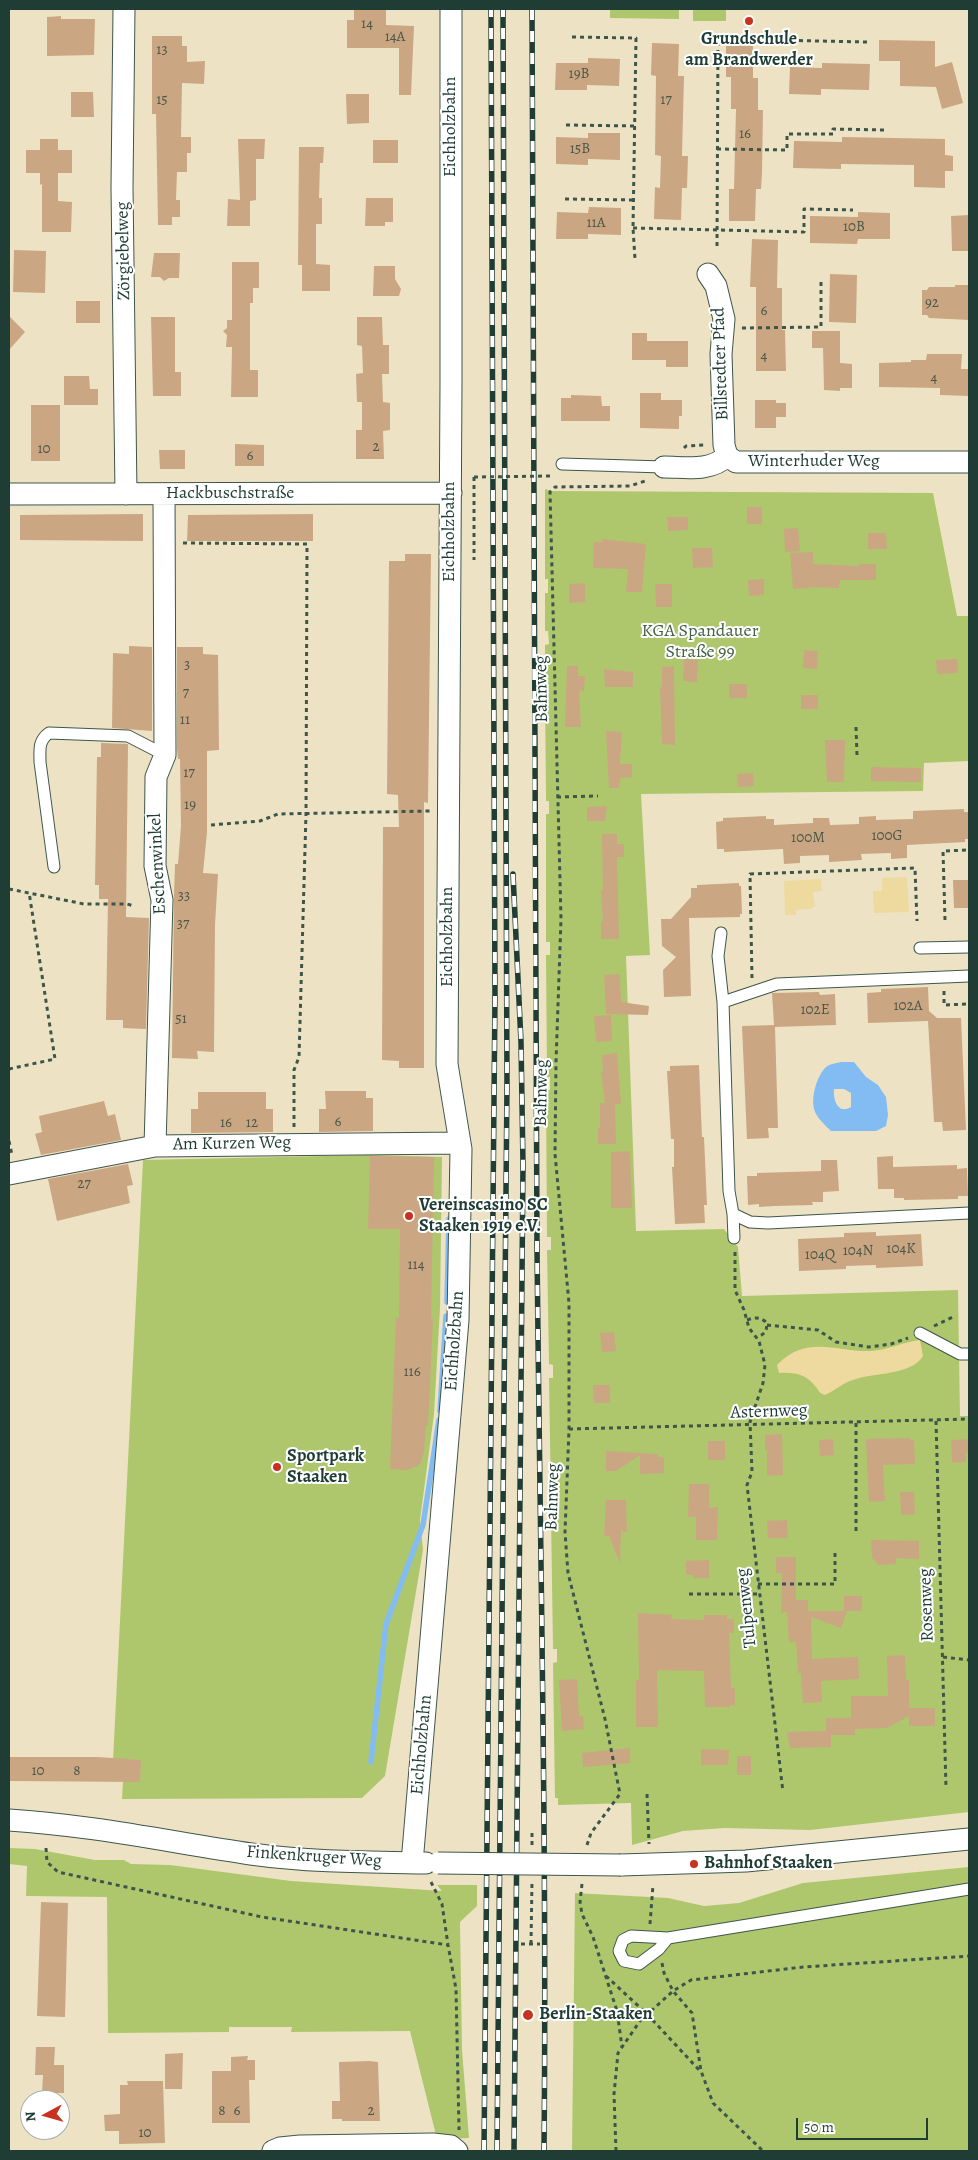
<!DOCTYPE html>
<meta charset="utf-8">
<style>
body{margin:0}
#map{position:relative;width:978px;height:2160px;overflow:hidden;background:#ede3c4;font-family:Alegreya,serif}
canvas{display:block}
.frame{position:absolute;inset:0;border:10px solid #1f3d34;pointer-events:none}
.north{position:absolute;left:20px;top:2090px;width:50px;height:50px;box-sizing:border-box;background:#fff;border:1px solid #a5b1ae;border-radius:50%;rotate:264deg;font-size:14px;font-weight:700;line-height:20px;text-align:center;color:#1f3d34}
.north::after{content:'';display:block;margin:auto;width:18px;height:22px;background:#c8321e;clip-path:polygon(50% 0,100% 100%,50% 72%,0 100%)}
.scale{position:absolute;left:796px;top:2118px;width:132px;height:22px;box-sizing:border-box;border:2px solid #1f3d34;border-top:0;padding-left:6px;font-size:15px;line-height:18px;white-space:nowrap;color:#1f3d34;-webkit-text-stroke:4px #fff;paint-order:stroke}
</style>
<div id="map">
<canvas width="978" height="2160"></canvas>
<div class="frame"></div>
<div class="north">N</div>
<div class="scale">50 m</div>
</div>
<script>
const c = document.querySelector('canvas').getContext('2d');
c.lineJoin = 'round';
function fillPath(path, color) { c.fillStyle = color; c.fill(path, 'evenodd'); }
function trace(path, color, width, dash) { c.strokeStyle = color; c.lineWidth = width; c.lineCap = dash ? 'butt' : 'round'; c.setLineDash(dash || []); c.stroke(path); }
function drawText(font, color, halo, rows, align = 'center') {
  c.font = font + ' Alegreya,serif'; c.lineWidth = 4; c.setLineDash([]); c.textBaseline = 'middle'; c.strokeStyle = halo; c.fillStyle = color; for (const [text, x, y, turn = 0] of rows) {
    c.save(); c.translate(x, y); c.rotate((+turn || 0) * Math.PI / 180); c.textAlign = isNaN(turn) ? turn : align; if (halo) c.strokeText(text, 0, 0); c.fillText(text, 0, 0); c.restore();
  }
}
fillPath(new Path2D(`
 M610 9H679V19L610 18Z
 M693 9H726V21H693Z
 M545 489 552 491 933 493 957 616H969V761L924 763 923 791 641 794 650 955 626 956 636 1231 724 1229 738 1247 742 1296 958 1290 960 1416H969V1812L810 1830 724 1828 683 1831 632 1845 631 1803 558 1805V1798H555L553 1663 557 1662V1649H553L551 1516 555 1515 554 1503 551 1502 549 1378H553V1365L549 1364 547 1250H551V1237H547L546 1091 550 1090V1077H547L546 955H550V942H546V814H549V801H546V797L545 694H549L548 681H545V645L549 644 548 631H545V593H548V579H545Z
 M370 1155 442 1157 440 1308 434 1414 420 1520 423 1550 385 1776 362 1798 122 1799 123 1781H112L143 1160Z
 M9 1848 35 1849 95 1860H124L131 1864 170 1865 291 1881 442 1891 437 1885H477V1906L460 1922 462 2050 469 2138 437 2139 410 2031 291 2032 292 2027H229V2032L108 2033 107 1897 26 1896 27 1866 9 1864Z
 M969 1867V2151H572L575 1893 668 1898 704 1906 739 1903 803 1883Z`), '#aec76d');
fillPath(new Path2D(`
 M907 877 909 912 874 913 873 891H882V878Z
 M821 879 822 891 813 892 815 906 810 909 796 910V915H785L784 881Z
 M920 1340 923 1356C911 1376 873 1372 853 1380 843 1383 834 1391 825 1395 819 1393 819 1391 816 1387 806 1374 795 1372 779 1373L777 1365C807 1334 835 1352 871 1351 888 1350 903 1342 920 1340Z`), '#eeda9e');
fillPath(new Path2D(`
 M841 1062H854L866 1077 878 1085 886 1097 888 1115 886 1126 876 1131H831C825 1125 816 1117 814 1109 811 1096 817 1076 826 1067 830 1064 837 1063 841 1062ZM834 1089H844L851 1093V1107C838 1115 833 1100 834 1089Z`), '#82bcf3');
trace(new Path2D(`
 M447 1302 449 1219
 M440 1411 446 1316
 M371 1762 386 1624 423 1525 439 1420`), '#82bcf3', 5.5);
fillPath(new Path2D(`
 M354 9H386V25L414 26 411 95H399V48H347V20H354Z
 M61 16V19H95L94 55 47 56V17Z
 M152 36H182V46H187V62L205 61 204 84 182 83 181 137H191V153H187V172H177L176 200H180V217H172V225H158L156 114H152Z
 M879 40 935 41V67L952 62 963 103 942 109 936 87 900 86V61H879Z
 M652 43 679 44 678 76H684L682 156H688L687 188H682L681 220 654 219 655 187 660 188 661 156 655 155 656 76 651 75Z
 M726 45H753V78H758V110H763L762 173 761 189H756L755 221H729V189H734L736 109H731V77H726Z
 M588 58 620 59 619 86 587 85V90H555L556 63H588Z
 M822 63 870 64 869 90 821 89V95L789 94 790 67 822 68Z
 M71 92H93L94 117H71Z
 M346 94H369V123L347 124Z
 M588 133H620V160L588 159V165L556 164V137L588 138Z
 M842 137 945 139V155L953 156V171H945V188L914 187V165L841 164V169L793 168 794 141 842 142Z
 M40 139H58V150H72V173H58V201L72 202 71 232H42V184L40 185V173H26V150H40Z
 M238 139H265L264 159H256V200L250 201V226H227L228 199 240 200Z
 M373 140H398V163H373Z
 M299 147H324L323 163H320L319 198H322V224H316V264L330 265V291H302V265H298Z
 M366 198H393V222H385V226H365Z
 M589 207 621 208V235L588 234V239H556L557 212 588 213Z
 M858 212 890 213V239H858L857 244 810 243V216L858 217Z
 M969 215V251H952L951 216Z
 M752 239 778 240 777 288H782V330H785L786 371H756V287H750Z
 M14 250 46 251 45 293 13 292Z
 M154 253H180L179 278H169L164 281 160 277H151Z
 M232 262H259V288H253V303H250V370H258V397H231L232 347H226L227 335 223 331 227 328V320H232Z
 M374 266H395V279L401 289 399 296H373Z
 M830 274 857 275 856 323 829 322Z
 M955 285H969V320L929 318 927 315H922V290H927L929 287H955Z
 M76 301H100V323H76Z
 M9 316 25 332 9 350Z
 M151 317H175V372H181V396H153Z
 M357 317H382L383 345H389V374H382L383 402 390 403V430L383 431 384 459H356V430H362V402H357L356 374 363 373 362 346 357 345Z
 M812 331H840V363L852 364V388H840V391L824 390 823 348H812Z
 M632 333H647V341H688V367H666V360H632Z
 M927 354H962L961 369H969V396L940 395V388L879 387V363L911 362V360H926Z
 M64 376H89L90 389H98V405H64Z
 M640 393H661V400H682V416H679V429L640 428Z
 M571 395 601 396 602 406H610V421H561V398H571Z
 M755 400H776V403H786V417H776V428H755Z
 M31 405H60V461H31Z
 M235 444 264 445V466H235Z
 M159 450H185V469H160Z
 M747 507H762V524H747Z
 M143 514V541L20 540V515Z
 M313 514V541H187L188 515Z
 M667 517H688V530L668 531Z
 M798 528 800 551 785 552 784 529Z
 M868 533H886L887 549H868Z
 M602 539 646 544 642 592H626L628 569 593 568 594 542H602Z
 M692 548H712L713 567 693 568Z
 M813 552V564L859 566V564H876V580H840L839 588 809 587V588L793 589 790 553Z
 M405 554H431L428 803 424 802V1068H399V1061L382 1060 383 827H399L398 795 387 794 389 561H405Z
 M764 579V595L749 596 748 580Z
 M585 583V602L569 603V584Z
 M655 584H672V607H656Z
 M129 646 152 647V731L112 728 113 653 129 654Z
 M177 647H203V654L218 655 219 750 207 751V832L203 873 218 874 215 925 214 1052 197 1051 198 1059 172 1058 174 895 175 864H178L181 826 180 759H178L177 747Z
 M804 650 818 651 817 669 803 668Z
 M684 659 698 660 697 682 683 681Z
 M957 659 958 673 937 674 936 660Z
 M567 666H578V676H585L584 691 579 690 581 727H565Z
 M674 666 675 745 662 744 660 687H662V667Z
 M604 669 633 672V687H605Z
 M729 684H747V698H729Z
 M801 695H818V709H801Z
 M606 731 622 732 620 764H632V777L620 778 619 788H609Z
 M825 740H845L844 782H827Z
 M101 743 128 744 126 917 149 918 146 1029 123 1028V1020H106L108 899H99V885H95L97 757H101Z
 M871 767 921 768V782L871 781Z
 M753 773 754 786 738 787 737 774Z
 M607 806 605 821H587V807Z
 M964 809V812H969V839H965V842L907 845V858L891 859V853L861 854 862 860 829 862V855L800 856V863L784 864 783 849 724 852V849H717L716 822 723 821V818L766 816V819H774V825L813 823V818H829L830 825 859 824V817L876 816V820L913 819V811Z
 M602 834H617V844H624V857H617L619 939H601V921H603L601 890H603Z
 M953 880H968L969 908H954Z
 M739 883V886H741L742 914H740V917L689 918 691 996 664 997 663 970 676 957 662 946 661 919H671L691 897V888H697V885Z
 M620 974 621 1002 649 1006 648 1015 606 1014 604 975Z
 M928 987 929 1011 937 1018H961L966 1130 943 1131 942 1122H934L928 1021 868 1023 867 993 881 992V989Z
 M819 992 820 995 835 994 836 1025 775 1027 778 1128H768L769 1138 747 1139 742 1026 774 1025 772 993Z
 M611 1015 612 1041 596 1042 594 1016Z
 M617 1053 621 1104H615L616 1144H598V1128H600V1103H605L601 1072H603L602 1055Z
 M699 1065 702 1137H704L707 1205H704L705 1223 675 1224 672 1167H674V1139H671L667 1071H670V1066Z
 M325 1091H366V1098H373V1131L319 1132V1109H326Z
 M198 1092H266V1109H273V1132L191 1133V1109H198Z
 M104 1101 108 1116 115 1114 121 1140 41 1155 35 1134 42 1132 39 1116Z
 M630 1151 632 1208H611V1152Z
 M370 1156 434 1157 431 1319H433L428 1426H426L424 1452 421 1462 418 1466 406 1470 390 1469 396 1318H399L400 1229H368Z
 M893 1156V1167L957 1165V1169L967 1168 968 1196H958V1199L904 1200V1198H894V1189H878L877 1157Z
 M821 1160H837L839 1191 823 1192V1202H812L813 1205 774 1206 759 1207V1204L748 1205 747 1176H757V1173L821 1171Z
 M128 1164 133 1185 127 1186 130 1203 57 1221 48 1179Z
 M876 1232V1236L921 1234 923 1266 876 1268V1265L846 1266V1269L799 1271 798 1239 844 1237V1233Z
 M614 1332 616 1351 602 1352 600 1333Z
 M593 1385H610V1403H594Z
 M782 1434 783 1475 767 1476V1450H765V1435Z
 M910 1438 911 1440H914L915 1464 883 1465 885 1501 869 1502 866 1439Z
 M833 1439 834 1455 820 1456 819 1440Z
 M969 1439V1453H966V1462L952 1463 951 1440Z
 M708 1441H725V1460H708Z
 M606 1451 658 1454V1457H664V1473L640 1474V1455L616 1471H606Z
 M689 1484H709V1508L718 1507 717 1540H696V1517H688Z
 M900 1492H914L915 1514 901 1515Z
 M606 1500H626L627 1532 621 1531 620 1563 609 1536H604Z
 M787 1520 788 1538H768L767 1521Z
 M871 1540 919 1541V1559L896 1558V1564L879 1565 872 1558Z
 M776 1557H796V1600H808V1611H844V1596H862V1611H847L841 1628 811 1617 812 1659 858 1657 859 1679 821 1681 822 1702 803 1703 801 1673H798L796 1642H789L787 1612 781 1613 782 1573H776Z
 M709 1560V1578H693V1575L686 1574V1561Z
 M638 1613 672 1615 671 1619 704 1620V1615H727V1619H734V1633H729L731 1688H735V1705H730V1707H705L704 1671 657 1670 658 1727H636V1680H639Z
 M905 1655 906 1680H909V1708H935V1726H909V1716L887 1728 855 1729V1735H831V1747L790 1748 787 1732 826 1731V1718H851V1696H888L887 1656Z
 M577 1679 579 1716H583L584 1729 562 1731 559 1680Z
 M630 1748V1763L583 1767 582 1753Z
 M701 1749 729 1750 728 1765H701Z
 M737 1756H751V1775H737Z
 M9 1757H98L141 1760 140 1782 9 1781Z
 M41 1902 68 1903 65 2017 37 2016Z
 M36 2047H55L54 2065H64V2093H42L43 2075H35Z
 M183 2053 182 2089H165V2054Z
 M248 2056 247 2060H255V2080H249L250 2123H212V2071H231V2057Z
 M369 2061 378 2062 380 2121H342V2119H332V2101H340L339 2062Z
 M127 2081H163L165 2143 119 2144V2131H105L104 2115 120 2114V2085H128Z`), '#cba682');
const lane = new Path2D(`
 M562 464 664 467
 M54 867 40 762C40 750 38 741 49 733L128 736 165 755
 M721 933 718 956 723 1002
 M920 948 969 947
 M969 976 777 984 723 1002 729 1191 733 1214 750 1222 768 1223 969 1213
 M733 1214 734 1238
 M920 1333 960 1354H969
 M668 1938 659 1949 639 1964 624 1961 619 1951 623 1940 631 1936 668 1938 969 1889`);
const street = new Path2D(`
 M124 9 122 187 126 494
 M708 274 716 286 724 319 721 354 724 445 727 456
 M727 456 736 462H969
 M664 467C686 467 710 472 727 456
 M9 494 451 493
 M155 1146 162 900 155 866 156 777 165 755 164 494
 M9 1174 155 1146 459 1143
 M9 1820C90 1825 170 1842 251 1854 308 1862 367 1862 426 1863
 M412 1863 458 1320 461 1149 447 1064 451 383V9
 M621 1865 746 1861 969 1839
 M273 2151 280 2148 300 2146 433 2144 451 2146 457 2151`);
trace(lane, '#3e564a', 13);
trace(street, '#3e564a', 23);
trace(new Path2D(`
 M572 37 636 38 633 228 635 259
 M566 125 635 126
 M717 149 787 150V134H833V129L885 130
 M565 199 634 200
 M633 228 804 232V209L853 210
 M717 246 718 39 868 42
 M742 328 821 327V278
 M684 448 686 446 704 445
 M474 477V560
 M183 543 307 544 306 814 299 1057 294 1070V1128
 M856 727 857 755
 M557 797 598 796
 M211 825 260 821 278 814 430 811
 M9 889 84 904H127L134 906
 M945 920 943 851 969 850
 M752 978 750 874 915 868 917 921
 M944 991V1005L969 1004
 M9 1069 55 1059 29 892
 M9 1141 12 1155
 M735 1252V1290L744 1310 749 1328 759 1341 765 1365 763 1383 750 1422 752 1472 747 1485 783 1792
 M747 1320C755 1317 760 1317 766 1322 768 1331 765 1334 757 1337
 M767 1325 818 1330 836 1342 869 1347 891 1344 908 1338
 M934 1326 955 1316
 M936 1421 946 1788
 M856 1423V1531
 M569 1429 969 1419
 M758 1584H835V1553
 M689 1594H759
 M943 1657 969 1660
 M647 1794 649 1844
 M532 1845V1830
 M587 1845 591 1833 620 1794 605 1719 568 1573 565 1532 569 1429V1303L555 1154 556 1062 561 919 550 492 555 487 630 486 645 481
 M46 1848 47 1862 58 1872 262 1917 448 1945 456 1989 459 2130
 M431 1882 442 1904 448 1945
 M582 1884 580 1902 582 1914 593 1937 617 2011 622 2047
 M650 1924 653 1885
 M521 1944H540
 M531 1944 532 1881
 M662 1963 664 1973 673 1991 692 2013 701 2071 713 2103 763 2151
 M606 1976 647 2014 700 2071
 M616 2151 614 2094 618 2053 640 2021 673 1991 691 1980 803 1967 969 1956`), '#3e564a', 3, [4, 4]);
trace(lane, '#fff', 11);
trace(street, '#fff', 21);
const rail = new Path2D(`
 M532 9C534 421 534 834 537 1247 540 1548 547 1850 544 2151
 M513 874 521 1042 523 1165 514 2151
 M484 2151 495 996 491 9
 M497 2151 507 1084 503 9`);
trace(rail, '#1f3d34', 5.5);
trace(rail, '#fff', 4, [11]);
const streetBridge = new Path2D(`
 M438 1863 621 1865`);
trace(streetBridge, '#3e564a', 23, []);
trace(new Path2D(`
 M474 477 551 476`), '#3e564a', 3, [4, 4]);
trace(streetBridge, '#fff', 21);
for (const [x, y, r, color] of [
 [749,21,5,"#c8321e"],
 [409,1216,5,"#c8321e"],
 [277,1467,5,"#c8321e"],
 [694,1864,5,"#c8321e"],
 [528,2015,6,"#c8321e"]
]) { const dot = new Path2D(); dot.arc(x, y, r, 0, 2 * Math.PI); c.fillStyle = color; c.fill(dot); trace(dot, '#fff', 2); }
drawText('15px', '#4a5748', null, [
 ["14",367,24],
 ["14A",395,37],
 ["13",162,50],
 ["19B",579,74],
 ["15",162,100],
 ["17",666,100],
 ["16",745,134],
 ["15B",580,149],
 ["11A",596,223],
 ["10B",854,227],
 ["92",932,303],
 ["6",764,311],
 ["4",764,356],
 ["4",934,378],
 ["2",376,447],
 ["10",44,449],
 ["6",250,456],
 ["3",187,665],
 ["7",186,693],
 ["11",185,720],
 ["17",189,773],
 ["19",190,805],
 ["100G",887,836],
 ["100M",808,838],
 ["33",184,896],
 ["37",183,924],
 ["102A",908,1006],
 ["102E",815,1010],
 ["51",181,1019],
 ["6",338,1122],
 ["16",226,1123],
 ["12",252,1123],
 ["27",84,1184],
 ["104K",901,1249],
 ["104N",858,1251],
 ["104Q",820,1255],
 ["114",416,1265],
 ["116",412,1372],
 ["10",38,1771],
 ["8",77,1771],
 ["8",222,2111],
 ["6",237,2111],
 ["2",371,2111],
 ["10",145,2133]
]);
drawText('bold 18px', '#1f3d34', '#fff', [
 ["Grundschule",749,40,"center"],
 ["am Brandwerder",749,61,"center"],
 ["Vereinscasino SC",419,1206],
 ["Staaken 1919 e.V.",419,1227],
 ["Sportpark",287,1457],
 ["Staaken",287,1478],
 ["Bahnhof Staaken",704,1864],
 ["Berlin-Staaken",539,2015]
], 'left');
drawText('18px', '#1f3d34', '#fff', [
 ["Eichholzbahn",451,127,-90],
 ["Zörgiebelweg",124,251,-91],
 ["Billstedter Pfad",721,364,-92],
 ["Winterhuder Weg",814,462],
 ["Hackbuschstraße",230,494],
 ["Eichholzbahn",450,532,-90],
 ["Bahnweg",542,689,-91],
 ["Eschenwinkel",158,864,-93],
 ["Eichholzbahn",448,937,-90],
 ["Bahnweg",542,1093,-89],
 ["Am Kurzen Weg",232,1144,-1],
 ["Eichholzbahn",455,1341,-86],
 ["Asternweg",769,1412,-2],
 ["Bahnweg",553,1497,-88],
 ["Rosenweg",927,1605,-92],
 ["Tulpenweg",747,1608,-96],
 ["Eichholzbahn",422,1745,-85],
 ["Finkenkruger Weg",314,1857,4]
]);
drawText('18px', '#436042', '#fff', [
 ["KGA Spandauer",700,632],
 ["Straße 99",700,653]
]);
</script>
